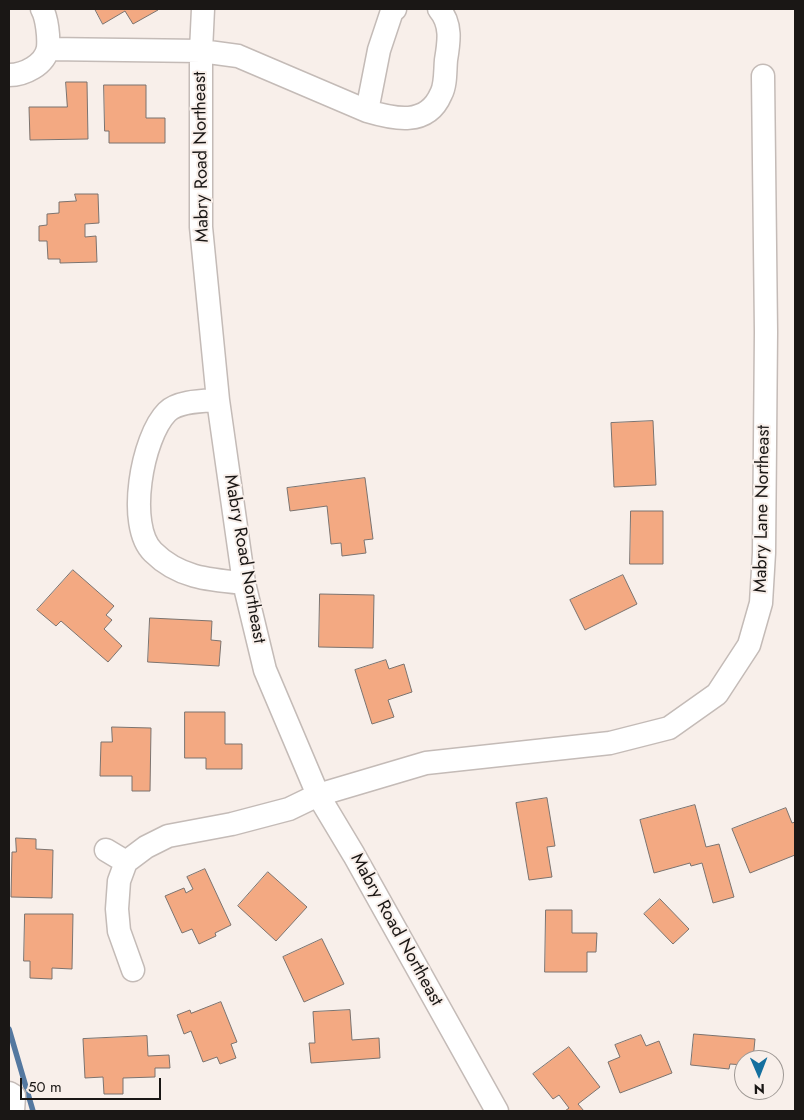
<!DOCTYPE html>
<style>
body{margin:0}
#map{position:relative;width:804px;height:1120px;overflow:hidden;background:#f8efea;font-family:Jost,sans-serif}
canvas{display:block}
.frame{position:absolute;inset:0;border:10px solid #1a1715;pointer-events:none}
.north{position:absolute;left:734px;top:1050px;width:50px;height:50px;box-sizing:border-box;background:#f8efea;border:1px solid #9f9995;border-radius:50%;rotate:179deg;font-size:14px;font-weight:700;line-height:20px;text-align:center;color:#1a1715}
.north::after{content:'';display:block;margin:auto;width:18px;height:22px;background:#15709f;clip-path:polygon(50% 0,100% 100%,50% 72%,0 100%)}
.scale{position:absolute;left:20px;top:1078px;width:141px;height:22px;box-sizing:border-box;border:2px solid #1a1715;border-top:0;padding-left:6px;font-size:15px;line-height:18px;white-space:nowrap;color:#1a1715;-webkit-text-stroke:4px #f8efea;paint-order:stroke}
</style>
<div id="map">
<canvas width="804" height="1120"></canvas>
<div class="frame"></div>
<div class="north">N</div>
<div class="scale">50 m</div>
</div>
<script>
const c = document.querySelector('canvas').getContext('2d');
c.lineJoin = 'round';
function trace(path, color, width, dash) { c.strokeStyle = color; c.lineWidth = width; c.lineCap = dash ? 'butt' : 'round'; c.setLineDash(dash || []); c.stroke(path); }
function fillPath(path, color) { c.fillStyle = color; c.fill(path, 'evenodd'); }
function drawText(font, color, halo, rows, align = 'center') {
  c.font = font + ' Jost,sans-serif'; c.lineWidth = 4; c.setLineDash([]); c.textBaseline = 'middle'; c.strokeStyle = halo; c.fillStyle = color; for (const [text, x, y, turn = 0] of rows) {
    c.save(); c.translate(x, y); c.rotate((+turn || 0) * Math.PI / 180); c.textAlign = isNaN(turn) ? turn : align; if (halo) c.strokeText(text, 0, 0); c.fillText(text, 0, 0); c.restore();
  }
}
trace(new Path2D(`
 M9 1029 33 1111`), '#5478a0', 5.5);
const building = new Path2D(`
 M95 9H158V10L133 24 125 11 103 24Z
 M66 82H87L88 139 30 140 29 107H67Z
 M104 85H146V118H165V143H109V131H105Z
 M75 194H98L99 223 85 224V237L96 236 97 262 60 263V259H48L47 241H39V226L47 225V214L59 213V202L76 201Z
 M653 421 656 485 614 487 611 423Z
 M365 478 373 539 364 540 366 553 342 556 341 543 331 544 327 506 290 511 287 488Z
 M631 511H663V564H630Z
 M73 570 114 606 106 615 112 620 104 629 122 646 108 662 61 621 56 626 37 610Z
 M623 575 637 604 585 630 570 600Z
 M320 594 374 595 373 648 319 647Z
 M150 618 212 621 211 640 221 641 219 666 148 662Z
 M386 660 389 669 404 664 412 692 388 700 394 717 372 724 355 670Z
 M185 712H225V744H242V769H206V758H185Z
 M112 727 151 728 150 791H132V776H100L101 742H112Z
 M547 798 555 846 547 847 552 877 529 880 516 803Z
 M695 805 706 847 719 844 734 897 713 903 702 863 691 866 690 863 654 873 640 820Z
 M786 808 792 823 795 822V855L750 873 732 829Z
 M16 838 36 839V849L53 850 52 898 11 897 12 852H16Z
 M205 869 231 925 215 933 216 936 199 944 192 929 182 933 165 896 184 888 186 893 193 889 187 877Z
 M268 872 307 907 276 941 238 906Z
 M660 899 689 929 673 944 644 914Z
 M546 910H572V933H597L596 952H587V972H545Z
 M25 914H73L72 969 52 968V979L30 978V961H24Z
 M322 939 344 984 304 1002 283 957Z
 M221 1002 237 1042 231 1044 236 1058 220 1064 217 1057 203 1062 191 1031 184 1034 177 1015 190 1010 191 1013Z
 M350 1010 352 1040 379 1038 380 1058 311 1063 309 1043H315L313 1012Z
 M694 1034 755 1039 753 1060H744V1065L730 1064 729 1069 691 1065Z
 M641 1035 646 1046 659 1041 672 1073 620 1093 608 1062 620 1057 615 1045Z
 M147 1036 148 1056 169 1055 170 1068H155V1077L123 1078V1094H104L103 1077 85 1078 83 1039Z
 M569 1047 600 1087 578 1104 584 1111H565L569 1108 559 1095 553 1099 533 1074Z`);
fillPath(building, '#f3a982');
trace(building, '#7b736f', 1);
const minor = new Path2D(`
 M203 9 201 51V227L218 400 244 583 265 670 318 795 354 855 497 1111
 M395 9 392 11 379 50 367 111C394 119 427 127 441 94 446 85 445 70 446 60 449 42 452 24 439 9
 M48 49 201 51 238 56 367 111
 M9 75C24 75 45 65 48 48 49 37 47 18 42 9
 M218 400C203 401 178 401 167 412 142 437 126 526 153 552 179 578 210 580 244 583
 M106 850 126 862
 M133 970 119 931 117 909 119 881 126 862 146 847 168 836 232 824 289 809 318 795 426 763 610 743 669 728 717 694 749 645 761 603 764 553 766 332 763 76
 M9 1093 14 1096 13 1111`);
trace(minor, '#c4bbb7', 25);
trace(minor, '#fff', 22);
drawText('18px', '#1a1715', '#f8efea', [
 ["Mabry Road Northeast",202,157,-91],
 ["Mabry Lane Northeast",763,509,-89],
 ["Mabry Road Northeast",244,559,80],
 ["Mabry Road Northeast",396,930,61]
]);
</script>
